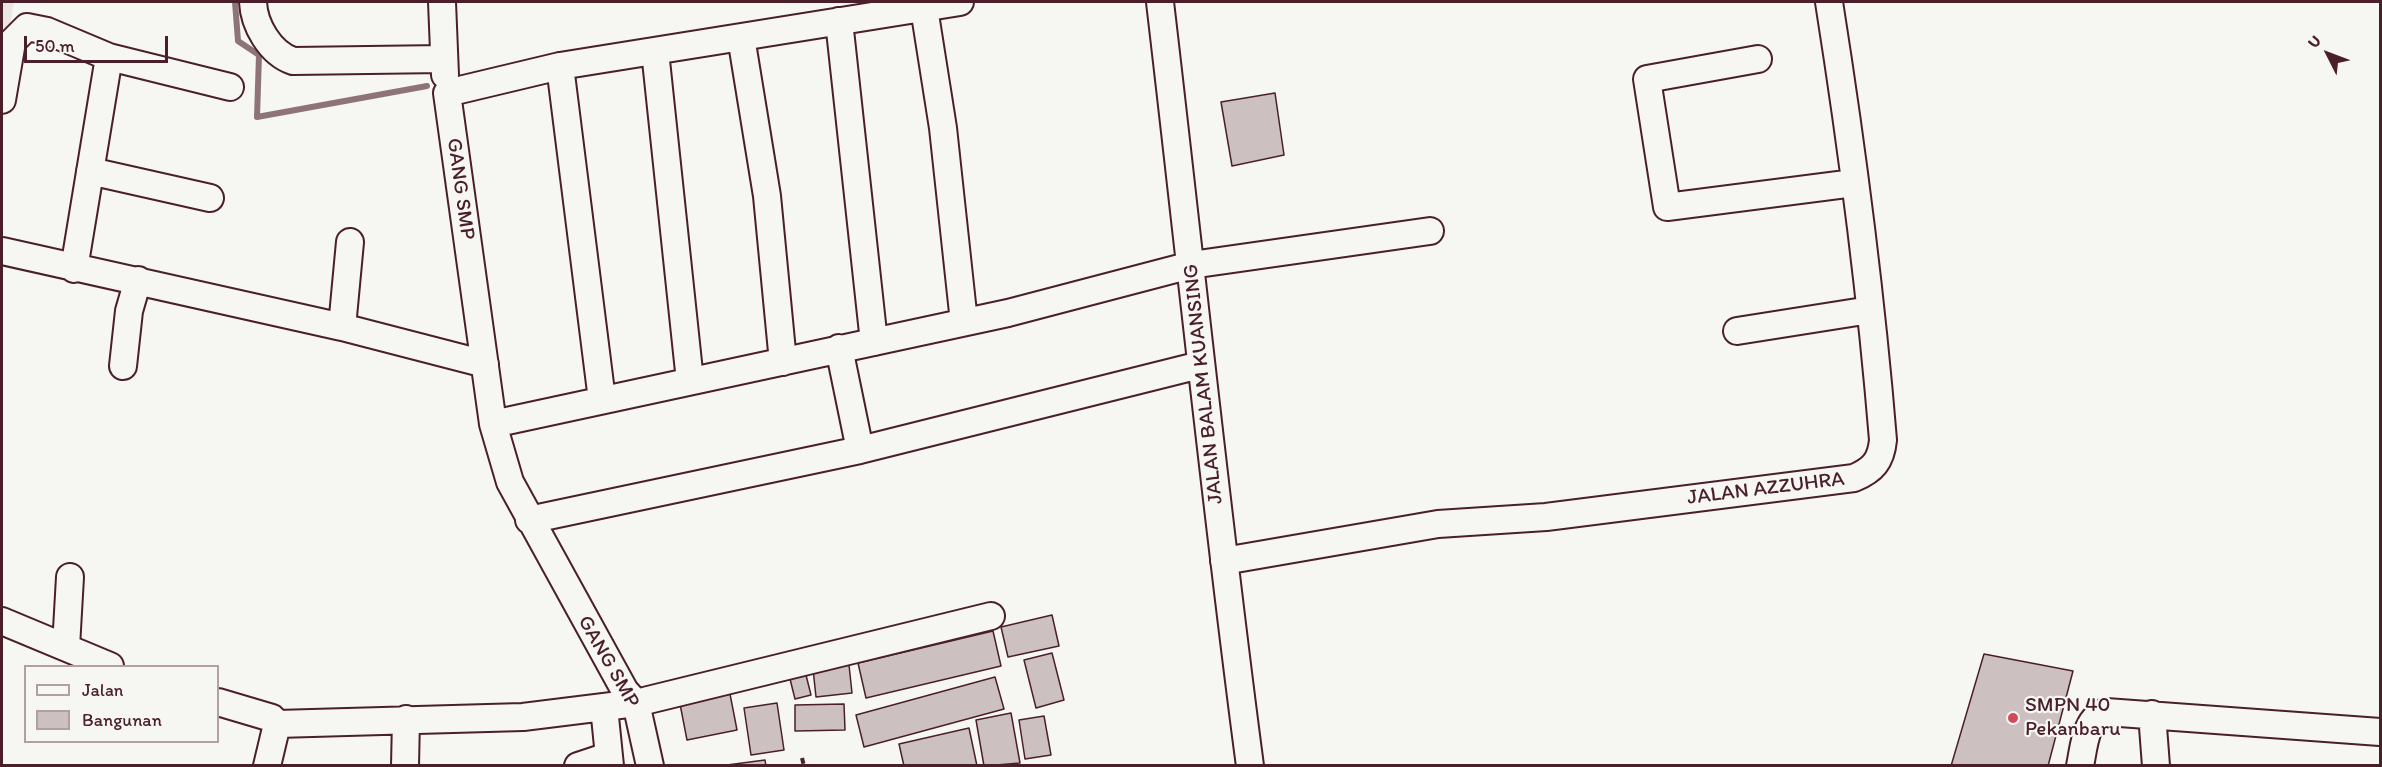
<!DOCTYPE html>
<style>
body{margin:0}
#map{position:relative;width:2382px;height:767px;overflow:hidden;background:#f6f6f2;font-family:Itim,sans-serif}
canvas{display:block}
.frame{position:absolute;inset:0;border:3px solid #4a1f2b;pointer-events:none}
.legend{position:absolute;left:24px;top:665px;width:195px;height:78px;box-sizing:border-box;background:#f6f6f2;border:2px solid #b1a0a2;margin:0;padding:8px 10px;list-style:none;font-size:18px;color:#4a1f2b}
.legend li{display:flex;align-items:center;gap:12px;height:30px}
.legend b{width:30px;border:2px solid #b1a0a2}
.north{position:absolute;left:2298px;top:24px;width:60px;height:60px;-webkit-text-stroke:4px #f6f6f2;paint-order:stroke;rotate:312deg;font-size:16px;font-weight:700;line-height:24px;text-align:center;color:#4a1f2b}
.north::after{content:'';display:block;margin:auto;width:21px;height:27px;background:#4a1f2b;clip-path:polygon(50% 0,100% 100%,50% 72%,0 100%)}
.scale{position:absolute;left:24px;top:36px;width:144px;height:27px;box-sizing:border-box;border:3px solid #4a1f2b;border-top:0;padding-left:8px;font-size:18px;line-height:21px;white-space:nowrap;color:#4a1f2b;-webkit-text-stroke:4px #f6f6f2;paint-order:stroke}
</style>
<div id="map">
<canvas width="2382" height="767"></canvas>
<div class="frame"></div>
<ul class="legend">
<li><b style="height:8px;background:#f6f6f2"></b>Jalan</li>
<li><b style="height:16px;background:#ccc1c0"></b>Bangunan</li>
</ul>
<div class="north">U</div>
<div class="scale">50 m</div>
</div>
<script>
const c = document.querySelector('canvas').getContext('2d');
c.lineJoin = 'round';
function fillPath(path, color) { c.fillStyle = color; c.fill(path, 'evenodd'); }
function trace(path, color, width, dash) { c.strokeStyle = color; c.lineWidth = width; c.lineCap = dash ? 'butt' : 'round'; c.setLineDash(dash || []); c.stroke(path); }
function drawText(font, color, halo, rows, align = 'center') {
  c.font = font + ' Itim,sans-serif'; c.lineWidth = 4.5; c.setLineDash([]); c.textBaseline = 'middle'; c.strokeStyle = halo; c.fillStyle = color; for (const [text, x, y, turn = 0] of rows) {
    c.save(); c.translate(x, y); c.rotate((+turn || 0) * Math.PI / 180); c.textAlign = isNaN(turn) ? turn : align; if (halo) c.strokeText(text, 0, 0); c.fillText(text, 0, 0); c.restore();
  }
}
fillPath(new Path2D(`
 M2 2H14L2 72Z`), '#e9e6e3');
trace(new Path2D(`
 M235 2 238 41 259 55 257 117 427 86`), '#8e747a', 6);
const building = new Path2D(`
 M1275 93 1284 155 1232 166 1221 102Z
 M1052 615 1059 646 1008 657 1001 627Z
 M993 631 1001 666 866 698 858 663Z
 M1052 653 1064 700 1036 708 1024 660Z
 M1984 654 2073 671 2048 766H1951Z
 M849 665 852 693 816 697 813 669Z
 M806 675 811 695 795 699 790 679Z
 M995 677 1004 709 864 747 856 715Z
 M730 694 737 730 687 740 680 704Z
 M777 703 784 750 751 755 744 708Z
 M844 704 845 730 795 731V705Z
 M1011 713 1020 763 984 766 976 720Z
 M1044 716 1051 755 1025 759 1019 720Z
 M969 728 977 766H904L899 744Z
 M765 760 766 766H727V765Z`);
fillPath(building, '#ccc1c0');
trace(building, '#4a1f2b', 1.5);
const minor = new Path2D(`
 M253 2C254 25 270 53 293 61L443 59
 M442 2 445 75
 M1160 2C1190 256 1216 511 1250 766
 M924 8 943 128 964 322
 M839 21 874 342
 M741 37 767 196 783 362
 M655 51 690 381
 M1758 59 1647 79 1667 207 1854 183
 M560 66 602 400
 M2 100 12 42 27 27 47 31 109 57 230 87
 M90 171 210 198
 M2 251 342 327 485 364
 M74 269 109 57
 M342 327 350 242
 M1737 331 1870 310
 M839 348 860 450
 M123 366 129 311 138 280
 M493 424 1008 313 1191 265 1430 231
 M529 520 860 450 1200 365
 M1224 561 1438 524 1546 517 1854 478C1873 470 1881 461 1883 440 1871 294 1852 147 1829 2
 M2 621 110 666
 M66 647 70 577
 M218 702 272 718 277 724 267 766
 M604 707 610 766
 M2152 714 2156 766
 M277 724 523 717 636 703 991 616
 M405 766 406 719
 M578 766 608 756
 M650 766 636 703 625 691 510 482 493 424 447 93 560 66 960 2
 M2080 766C2084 747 2085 718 2106 712L2380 732`);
trace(minor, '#4a1f2b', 30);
trace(new Path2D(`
 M802 758 804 766`), '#4a1f2b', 4, [6, 4.5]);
trace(minor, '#f6f6f2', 26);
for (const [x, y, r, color] of [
 [2013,718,6,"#d1495b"]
]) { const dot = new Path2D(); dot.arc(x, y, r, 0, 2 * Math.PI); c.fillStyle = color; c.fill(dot); trace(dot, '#f6f6f2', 2); }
drawText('21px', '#4a1f2b', '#f6f6f2', [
 ["GANG SMP",460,189,82],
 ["JALAN BALAM KUANSING",1204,384,-96],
 ["JALAN AZZUHRA",1766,489,-7],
 ["GANG SMP",608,662,60]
]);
drawText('21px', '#4a1f2b', '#f6f6f2', [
 ["SMPN 40",2025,706],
 ["Pekanbaru",2025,730]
], 'left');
</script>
